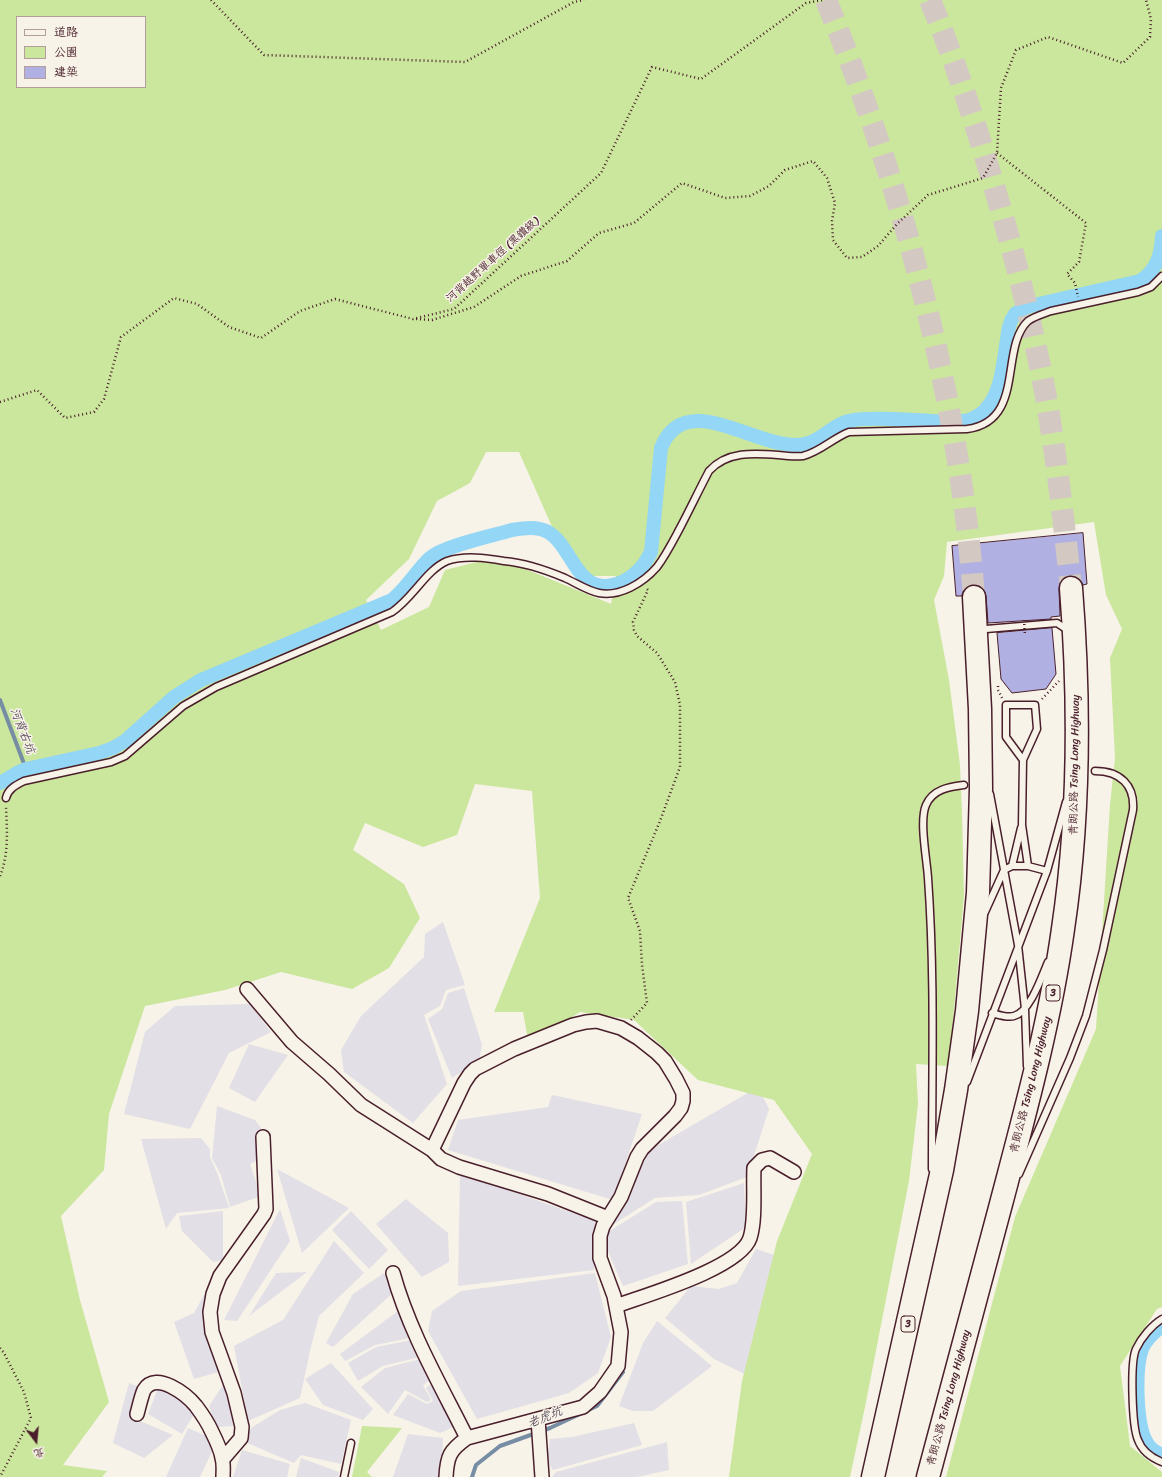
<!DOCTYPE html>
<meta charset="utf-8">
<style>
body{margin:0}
#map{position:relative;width:1162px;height:1477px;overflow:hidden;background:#f7f3e8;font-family:Sriracha,"LXGW WenKai TC",sans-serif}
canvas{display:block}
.legend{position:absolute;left:16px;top:16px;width:130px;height:72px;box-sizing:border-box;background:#f7f3e8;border:1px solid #b29e9c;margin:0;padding:5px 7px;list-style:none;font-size:12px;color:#4a1f2b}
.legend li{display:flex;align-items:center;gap:8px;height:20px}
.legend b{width:20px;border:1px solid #b29e9c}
.north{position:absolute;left:16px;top:1421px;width:40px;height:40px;-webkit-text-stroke:3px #f7f3e8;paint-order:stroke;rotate:164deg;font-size:11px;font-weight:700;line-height:16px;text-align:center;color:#4a1f2b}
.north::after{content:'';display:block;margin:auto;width:14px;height:18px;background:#4a1f2b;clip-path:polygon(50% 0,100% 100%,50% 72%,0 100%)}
</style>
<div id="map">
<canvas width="1162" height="1477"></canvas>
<ul class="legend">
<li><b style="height:5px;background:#f7f3e8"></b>道路</li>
<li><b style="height:11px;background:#cbe69d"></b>公園</li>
<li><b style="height:11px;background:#b0b0e2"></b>建築</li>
</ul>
<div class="north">北</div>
</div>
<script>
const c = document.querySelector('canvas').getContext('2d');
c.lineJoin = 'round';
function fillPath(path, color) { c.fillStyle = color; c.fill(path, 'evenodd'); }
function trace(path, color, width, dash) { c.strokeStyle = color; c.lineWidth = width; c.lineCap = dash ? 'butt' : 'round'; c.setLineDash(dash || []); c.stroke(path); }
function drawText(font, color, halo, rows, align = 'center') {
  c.font = font + ' Sriracha,"LXGW WenKai TC",sans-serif'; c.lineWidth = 3; c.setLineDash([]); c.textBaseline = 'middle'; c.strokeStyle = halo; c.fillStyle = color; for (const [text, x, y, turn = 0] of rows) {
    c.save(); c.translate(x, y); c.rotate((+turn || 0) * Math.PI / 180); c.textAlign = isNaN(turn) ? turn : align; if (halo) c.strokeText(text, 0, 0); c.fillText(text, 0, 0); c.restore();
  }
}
fillPath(new Path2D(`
 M443 922 465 985 446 990 440 1006 424 1015 447 1084 413 1123 344 1072 341 1050 361 1016 424 957 425 934Z
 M464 988 482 1045 479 1061 452 1078 428 1019 442 1009 448 993Z
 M250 1004 271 1032 229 1053 190 1129 124 1114 145 1032 175 1006Z
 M249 1044 288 1055 255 1102 229 1088Z
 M758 1087 769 1109 747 1177 699 1195 655 1198 611 1226 650 1150Z
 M552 1095 642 1114 613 1200 448 1150 458 1120 548 1107Z
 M217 1106 255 1120 261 1128 258 1160 250 1164 261 1196 230 1207 221 1175 212 1158Z
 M201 1138 210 1149V1157L218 1175 229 1208 177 1213 166 1229 141 1139Z
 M277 1169 349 1208 302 1253Z
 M460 1173 595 1221 594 1270 458 1286Z
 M744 1183 746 1227 691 1264 686 1202Z
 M406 1199 448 1233 449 1262 422 1277 376 1224Z
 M682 1201 688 1264 623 1286 606 1247 608 1232 656 1202Z
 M280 1209 290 1241 237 1321 224 1320Z
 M223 1211V1260L213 1262 182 1231 179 1216Z
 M351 1211 388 1250 369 1269 332 1230Z
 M334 1241 364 1273 319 1316 311 1347 300 1398 248 1421 234 1346 283 1320Z
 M756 1249 784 1258 755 1379 714 1359 665 1318 691 1286 719 1289 737 1283Z
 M307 1272 249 1316 276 1273Z
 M384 1273 394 1292 333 1347 326 1343 353 1294Z
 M595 1273 611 1337 598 1373 569 1393 477 1419 428 1331 432 1311 461 1291Z
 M214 1277 206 1319 222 1371 194 1379 174 1322 194 1313Z
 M398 1311 410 1338 375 1345 345 1361 340 1354Z
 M657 1321 712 1366 653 1411H633L619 1406 643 1343Z
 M412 1340 420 1357 383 1366 358 1381 348 1363 376 1347Z
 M421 1359 434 1377 423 1385 431 1400 427 1402 405 1390 388 1414 361 1387 385 1368Z
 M331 1363 373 1409 363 1420 323 1405 305 1379Z
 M442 1376 456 1408 454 1427 440 1433 393 1415 408 1394 427 1404 433 1401 426 1388Z
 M227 1379 233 1426 216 1427 209 1406Z
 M129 1383 140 1387 133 1418 173 1435 144 1458 113 1443Z
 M159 1386 196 1411 182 1434 148 1414Z
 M305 1403 351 1420 341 1464 301 1455 294 1463 245 1442 251 1428 280 1410Z
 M634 1423 642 1445 553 1470 547 1460 550 1439 572 1437Z
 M188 1428 217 1441 200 1477H166Z
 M408 1434 443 1438 441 1477H393Z
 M667 1442 669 1470 637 1477H552L556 1472Z
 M242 1450 290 1464 287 1477H233Z
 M301 1458 339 1472 338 1477H296Z`), '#e2dfe6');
fillPath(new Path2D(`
 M0 0H1162V1307L1157 1309 1120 1366 1130 1446 1162 1472V1477H946L1015 1217 1096 1029 1110 805 1115 758 1110 658 1122 629 1106 595 1094 522 947 542 944 576 934 600 949 680 960 765 962 811 964 896 949 1066 916 1064 918 1104 909 1181 865 1407 850 1477H729L742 1381 777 1241 812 1154 774 1100 698 1080 634 1020 580 1012 529 1045 523 1012H494L540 898 532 791 475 784 457 835 423 847 365 823 353 850 404 884 420 918 389 968 352 989 281 972 225 990 145 1006 109 1114 104 1170 61 1216 80 1300 109 1402 63 1465 107 1471 102 1477H0ZM17 17H145V87H17ZM486 452H519L553 529 591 576H616L611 604 496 557 445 570 429 607 381 630 366 600 409 559 437 501 470 483Z
 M362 1426 402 1428 367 1472 372 1477H352Z`), '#cbe69d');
trace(new Path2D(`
 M0 700 26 769
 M472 1477 476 1465 500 1446 550 1428 597 1406 623 1372`), '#768da4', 4);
trace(new Path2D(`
 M0 783 17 773 26 769 99 753 113 748 125 741 174 697 201 680 392 600C407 588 416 571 430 558 443 546 492 536 512 530 524 528 537 526 548 532 574 547 577 601 622 582 635 576 645 565 651 552L661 448C687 383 765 458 809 443 826 437 835 422 854 420 880 417 907 420 932 421 944 421 957 423 969 420 974 418 980 415 984 411 1002 394 1003 362 1007 340 1008 331 1009 322 1015 314 1020 309 1027 307 1034 305L1140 281C1157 270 1161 255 1162 236
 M1162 1326C1154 1332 1146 1339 1142 1349 1135 1368 1136 1423 1146 1441 1149 1448 1155 1452 1162 1455`), '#93d6f5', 14);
const building = new Path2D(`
 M1083 533 1087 584 1083 585 1081 581 1077 577 1071 576 1064 577 1060 582 1059 589 1060 616 1051 617V619L988 623 986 596 984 590 980 586 974 585 968 586 963 591 962 596H956L952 546Z
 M1052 628 1056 674 1046 689 1012 693 1001 679 997 633Z`);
fillPath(building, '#b0b0e2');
trace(building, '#4a1f2b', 1);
trace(new Path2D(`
 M826 0C902 186 959 395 974 597
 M930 0C956 63 977 128 996 193 1016 260 1033 328 1046 397 1057 460 1064 524 1071 588`), '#d4c9c2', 22, [22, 11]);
const service = new Path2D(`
 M980 632 986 629 1057 623 1069 631
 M1023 760 1006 737V705H1035L1037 729 1023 760 1022 825 1028 866
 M990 794 1018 945 1025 1009 1027 1066
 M6 798C8 789 16 785 24 781L111 762 125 756 183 706 216 687 392 612C413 598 426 570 447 561 465 555 486 558 504 561 526 563 546 570 565 578 576 583 588 591 599 593 620 597 643 583 657 567 666 555 673 541 680 528 690 509 699 490 709 471 727 451 754 453 778 455 786 456 795 457 803 456 820 452 833 438 849 432L967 429C1026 421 999 348 1028 321 1035 316 1043 314 1051 311L1138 292 1151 287 1162 276
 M1012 866 1021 828
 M985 912 1004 870 1012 866H1028L1047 871
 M992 1013C999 1015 1007 1018 1014 1016 1030 1012 1042 976 1048 962
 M967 1082 1047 871 1066 802
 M932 1169C932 1072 935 975 928 878 927 860 919 821 926 805 933 789 949 787 964 785
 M1019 1174 1070 1058 1086 1016 1103 950 1133 810C1135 785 1120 771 1095 771
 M1162 1319C1152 1325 1141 1338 1136 1349 1130 1362 1132 1427 1138 1440 1142 1451 1152 1458 1162 1462
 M344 1477 351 1443`);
const minor = new Path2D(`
 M247 989 292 1042 329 1074 361 1105 432 1150 441 1159 459 1167 548 1194 608 1218
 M432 1150 464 1083 470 1074 475 1069 514 1049 573 1025 586 1022 597 1021 621 1028 638 1038 657 1053 665 1061 676 1079 683 1093V1101L681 1108 675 1116 642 1149 637 1157 621 1197 603 1226 600 1236V1258L614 1296 621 1332 618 1366 600 1392 583 1407 467 1438C450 1450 447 1456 446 1477
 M393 1273C409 1331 440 1384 467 1438
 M616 1306C646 1295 740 1268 750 1238 756 1219 753 1188 754 1168L762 1160 770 1158 794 1172
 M137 1414C139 1407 141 1397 144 1390 156 1370 187 1395 196 1406 202 1414 208 1423 212 1432 216 1440 221 1450 222 1458 224 1464 223 1471 223 1477
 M538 1419 542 1477
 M223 1459 241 1438 242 1427 234 1393 212 1332 210 1312 213 1294 220 1276 264 1214 266 1209 263 1137`);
const motorway = new Path2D(`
 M873 1477 942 1170 956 1090 967 1011 978 893 981 788 980 709 974 597
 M928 1477C952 1386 976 1295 1001 1204 1025 1113 1050 1022 1063 929 1080 815 1080 702 1071 588`);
trace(service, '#4a1f2b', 9);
trace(minor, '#4a1f2b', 16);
trace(motorway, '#4a1f2b', 25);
trace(new Path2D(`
 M211 0 264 55 465 62 574 2 584 0
 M997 153 1086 223 1079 262 1067 274 1075 283 1078 297
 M416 319 432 320 474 307 521 276 567 261 599 233 634 223 682 183 725 198 750 196 769 186 785 170 813 161 827 178 835 203 832 221 833 240 847 258 862 257 878 246 897 224 928 195 983 178 997 153 1001 88 1016 50 1048 37 1123 63 1150 37 1151 19 1146 0
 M0 402 37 390 65 418 94 412 104 399 121 337 174 298 197 304 229 327 261 338 300 311 335 299 413 319 454 309 601 173 652 67 701 79 806 3 823 0
 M998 686V690L1002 698
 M1042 699 1059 681
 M0 876C9 854 7 830 6 807
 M631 1020 647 1003 642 965 640 931 628 898 660 821 680 767V705L675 682 657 653 637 636 634 630 633 622 648 590 646 588
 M0 1348 4 1353 24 1392 31 1418 0 1477`), '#4a1f2b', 2.5, [1, 3]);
trace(service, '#f7f3e8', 6);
trace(minor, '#f7f3e8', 13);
trace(motorway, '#f7f3e8', 22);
trace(new Path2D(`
 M1024 620 1025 636`), '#4a1f2b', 2.5, [1, 3]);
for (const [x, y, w] of [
 [1053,993,14],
 [908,1324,14]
]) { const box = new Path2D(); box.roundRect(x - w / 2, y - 8, w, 16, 3); c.fillStyle = '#f7f3e8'; c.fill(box); trace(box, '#4a1f2b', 1); }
drawText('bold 10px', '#4a1f2b', null, [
 ["3",1053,993],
 ["3",908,1324]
]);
drawText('11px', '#4a1f2b', '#f7f3e8', [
 ["河背越野單車徑 (黑鑽級)",493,260,-42],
 ["青朗公路 Tsing Long Highway",1075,765,-89],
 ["青朗公路 Tsing Long Highway",1031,1085,-76],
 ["青朗公路 Tsing Long Highway",949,1398,-75]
]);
drawText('italic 12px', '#5c4d5e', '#f7f3e8', [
 ["河背右坑",22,731,69],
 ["老虎坑",545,1418,-22]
]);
</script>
